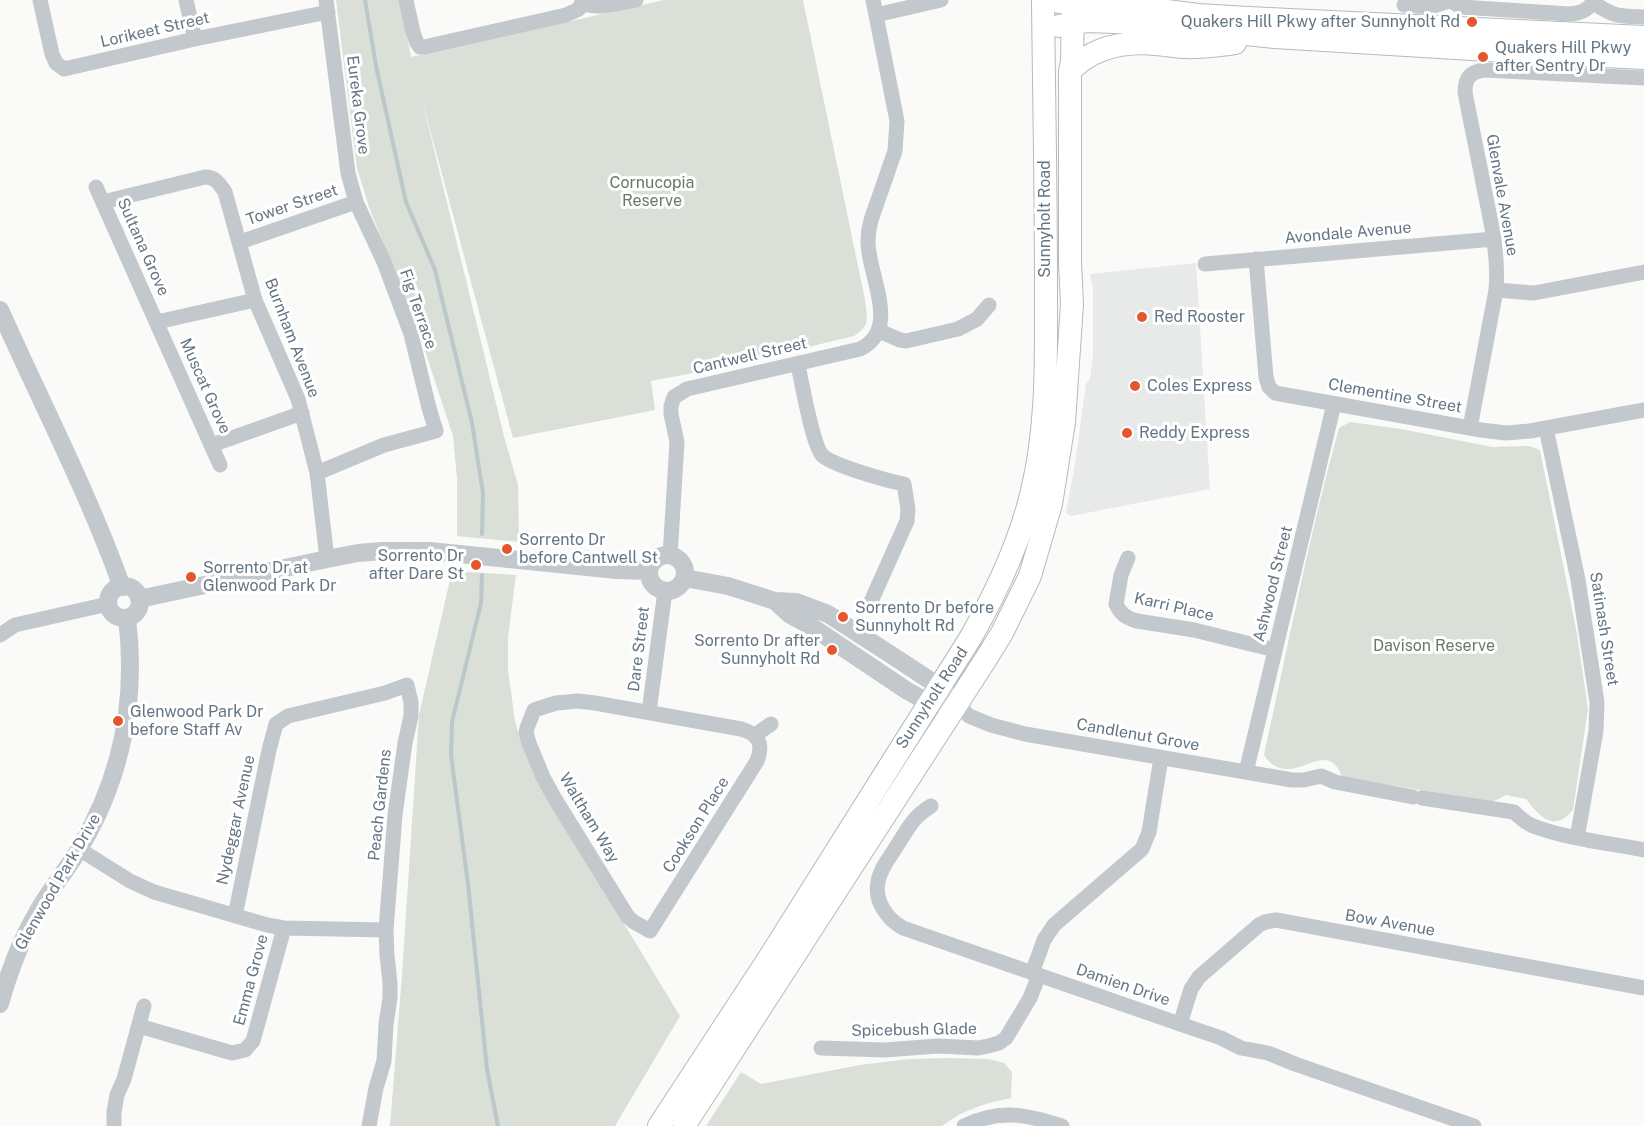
<!DOCTYPE html>
<style>
body{margin:0}
canvas{display:block;background:#fafaf8}
</style>
<canvas width="1644" height="1126"></canvas>
<script>
const c = document.querySelector('canvas').getContext('2d');
c.lineJoin = 'round';
function fillPath(path, color) { c.fillStyle = color; c.fill(path, 'evenodd'); }
function trace(path, color, width, dash) { c.strokeStyle = color; c.lineWidth = width; c.lineCap = dash ? 'butt' : 'round'; c.setLineDash(dash || []); c.stroke(path); }
function drawText(font, color, halo, rows, align = 'center') {
  c.font = font + ' "Public Sans",sans-serif'; c.lineWidth = 6; c.setLineDash([]); c.textBaseline = 'middle'; c.strokeStyle = halo; c.fillStyle = color; for (const [text, x, y, turn = 0] of rows) {
    c.save(); c.translate(x, y); c.rotate((+turn || 0) * Math.PI / 180); c.textAlign = isNaN(turn) ? turn : align; if (halo) c.strokeText(text, 0, 0); c.fillText(text, 0, 0); c.restore();
  }
}
fillPath(new Path2D(`
 M1196 263 1210 489 1071 516 1066 513 1075 464 1086 384 1090 379 1093 355V289L1090 274Z`), '#e8e9e9');
fillPath(new Path2D(`
 M336 0H400L411 57 664 0H803L865 300C867 319 871 325 854 336L729 366 651 381 655 410 513 438 421 96 505 440 518 485 519 542 457 536V479L453 436 420 336 369 207 357 168Z
 M1350 422 1401 429 1492 447 1529 446 1540 450 1577 634 1588 709 1573 810C1554 833 1540 817 1526 799L1506 795 1492 802 1342 777C1326 732 1291 795 1264 755 1288 646 1309 536 1339 428Z
 M452 571 516 575 508 637V670L515 721 520 739 553 807 680 1016 615 1126H390L402 975 419 715Z
 M948 1058 988 1059 1004 1063 1012 1072 1011 1098C986 1103 962 1110 942 1126H706L741 1072 761 1084 860 1065 909 1059Z`), '#dadfd7');
trace(new Path2D(`
 M365 0 376 66 406 202 435 270 472 423 483 493 482 534
 M482 575 481 603 452 722 451 755 468 884 487 1069 498 1126`), '#bbc7cb', 4);
const primary = new Path2D(`
 M1059 2 1129 6 1198 15 1248 18 1644 37
 M1059 26 1088 21 1139 23 1275 37 1505 51 1644 58
 M1070 71C1093 47 1123 41 1156 44 1168 45 1181 48 1193 47 1207 47 1221 45 1235 43
 M659 1126 769 958 971 637C997 591 1020 543 1032 491 1048 425 1046 354 1046 287 1046 191 1044 96 1043 0
 M684 1126 984 662 1002 633 1030 576 1051 504 1064 422 1072 304 1070 263V71L1072 62 1073 0`);
trace(primary, '#b5babe', 24);
trace(new Path2D(`
 M40 0 52 54 56 63 64 69 195 39 328 12
 M186 0 195 39
 M406 0 413 32 417 43 420 47H424L566 15 579 9 583 0
 M1449 0 1461 7 1570 14C1581 13 1589 10 1594 0
 M582 3C597 10 620 3 636 0
 M1594 3C1614 17 1620 16 1644 17
 M1404 5 1430 7 1449 1
 M876 15 941 0
 M96 187 220 465
 M103 202 205 177C215 177 219 183 225 192L255 300 298 399 317 473 327 559
 M240 242 356 202
 M1256 259 1266 377 1269 387 1275 393 1481 430 1506 433 1530 431 1644 410
 M1205 264 1494 239
 M1496 290 1534 293 1644 272
 M157 322 255 300
 M879 331 900 340 906 341 958 329 977 319 989 305
 M798 365C802 383 812 443 822 455 831 465 888 481 904 484L908 509 907 521 869 606
 M1470 428 1496 290C1499 256 1491 222 1484 188 1478 156 1471 124 1465 92 1465 78 1470 72 1484 70L1644 78
 M1546 428 1578 580 1597 702 1596 731 1577 838
 M212 445 302 413
 M317 473 384 445 436 431 429 408 411 334 384 262 356 202 348 173 326 0
 M670 556 677 442 671 414V406L674 397 687 389 860 349C898 331 873 284 869 252 867 241 868 231 871 220L895 151 897 121 873 0
 M1128 558 1121 575 1116 604C1120 614 1127 618 1137 621L1194 630 1275 650
 M0 635 15 625 108 604
 M578 701 595 703 741 729C758 734 764 743 757 761L650 931 634 922 628 917 555 799 543 777 529 743 526 733 527 728 534 710 556 703Z
 M957 703 969 716 991 725 1025 734 1292 780H1304L1321 776 1335 782 1413 797
 M649 712 665 591
 M755 735 771 724
 M1246 772 1334 404
 M1422 798 1514 812C1520 818 1526 823 1533 826 1568 839 1608 843 1644 850
 M931 806C913 817 909 827 898 844 891 856 880 868 878 882 874 901 887 919 903 928L1180 1024 1221 1038 1241 1048 1268 1053 1295 1064 1474 1126
 M79 849 130 881 154 892 267 925 284 928 386 930
 M235 916 269 750 276 724 288 716 385 693 407 685 411 702V716L405 743 395 815 386 930 387 955 390 983V998L386 1024 384 1061 376 1088 369 1126
 M1032 973 1044 940 1054 925 1142 849 1149 832 1161 758
 M1180 1024 1191 989 1199 977 1259 925 1265 922 1276 920 1644 988
 M139 1026 232 1053 245 1050 253 1041 284 928
 M821 1048 885 1050 938 1046 978 1048 988 1046 999 1043 1006 1038 1030 998 1039 975
 M114 1126V1112L117 1095 124 1079 144 1006
 M964 1126C999 1109 1026 1114 1062 1126`), '#c3c8cc', 15);
trace(new Path2D(`
 M0 310C41 402 88 492 122 587
 M649 573a18 18 0 1 1 36 0a18 18 0 1 1-36 0Z
 M685 578 728 586 775 601 796 602 828 614 896 658 940 687 948 695
 M108 602a16 16 0 1 1 32 0a16 16 0 1 1-32 0Z
 M139 599 327 559 358 553 382 551H430L617 570 648 571
 M775 601 789 614 809 625 906 690 929 703H943
 M0 1004C9 971 21 940 38 911 51 888 68 869 81 846 122 776 137 698 127 618`), '#c3c8cc', 18);
trace(primary, '#fff', 22);
for (const [x, y, r, color] of [
 [1472,22,6,"#e4572e"],
 [1483,57,6,"#e4572e"],
 [1142,317,6,"#e4572e"],
 [1135,386,6,"#e4572e"],
 [1127,433,6,"#e4572e"],
 [507,549,6,"#e4572e"],
 [476,565,6,"#e4572e"],
 [191,577,6,"#e4572e"],
 [843,617,6,"#e4572e"],
 [832,650,6,"#e4572e"],
 [118,721,6,"#e4572e"]
]) { const dot = new Path2D(); dot.arc(x, y, r, 0, 2 * Math.PI); c.fillStyle = color; c.fill(dot); trace(dot, '#fff', 2); }
drawText('16px', '#657683', '#fff', [
 ["Quakers Hill Pkwy after Sunnyholt Rd",1460,22,"right"],
 ["Quakers Hill Pkwy",1495,48],
 ["after Sentry Dr",1495,66],
 ["Red Rooster",1154,317],
 ["Coles Express",1147,386],
 ["Reddy Express",1139,433],
 ["Sorrento Dr",519,540],
 ["before Cantwell St",519,558],
 ["Sorrento Dr",464,556,"right"],
 ["after Dare St",464,574,"right"],
 ["Sorrento Dr at",203,568],
 ["Glenwood Park Dr",203,586],
 ["Sorrento Dr before",855,608],
 ["Sunnyholt Rd",855,626],
 ["Sorrento Dr after",820,641,"right"],
 ["Sunnyholt Rd",820,659,"right"],
 ["Glenwood Park Dr",130,712],
 ["before Staff Av",130,730]
], 'left');
drawText('16px', '#657683', '#fff', [
 ["Lorikeet Street",155,30,-13],
 ["Eureka Grove",358,105,83],
 ["Glenvale Avenue",1502,195,80],
 ["Tower Street",292,205,-19],
 ["Sunnyholt Road",1045,219,-90],
 ["Avondale Avenue",1348,233,-5],
 ["Sultana Grove",143,247,66],
 ["Fig Terrace",418,309,71],
 ["Burnham Avenue",292,338,69],
 ["Cantwell Street",750,356,-13],
 ["Muscat Grove",205,386,66],
 ["Clementine Street",1395,396,10],
 ["Ashwood Street",1273,584,-76],
 ["Karri Place",1174,607,13],
 ["Satinash Street",1604,629,81],
 ["Dare Street",639,649,-83],
 ["Sunnyholt Road",932,698,-57],
 ["Candlenut Grove",1138,735,10],
 ["Peach Gardens",380,805,-84],
 ["Waltham Way",589,818,59],
 ["Nydeggar Avenue",236,820,-78],
 ["Cookson Place",696,825,-58],
 ["Glenwood Park Drive",58,882,-60],
 ["Bow Avenue",1390,923,10],
 ["Emma Grove",251,980,-75],
 ["Damien Drive",1123,985,19],
 ["Spicebush Glade",914,1030,-1]
]);
drawText('16px', '#687a64', '#fff', [
 ["Cornucopia",652,183],
 ["Reserve",652,201],
 ["Davison Reserve",1434,646]
]);
</script>
